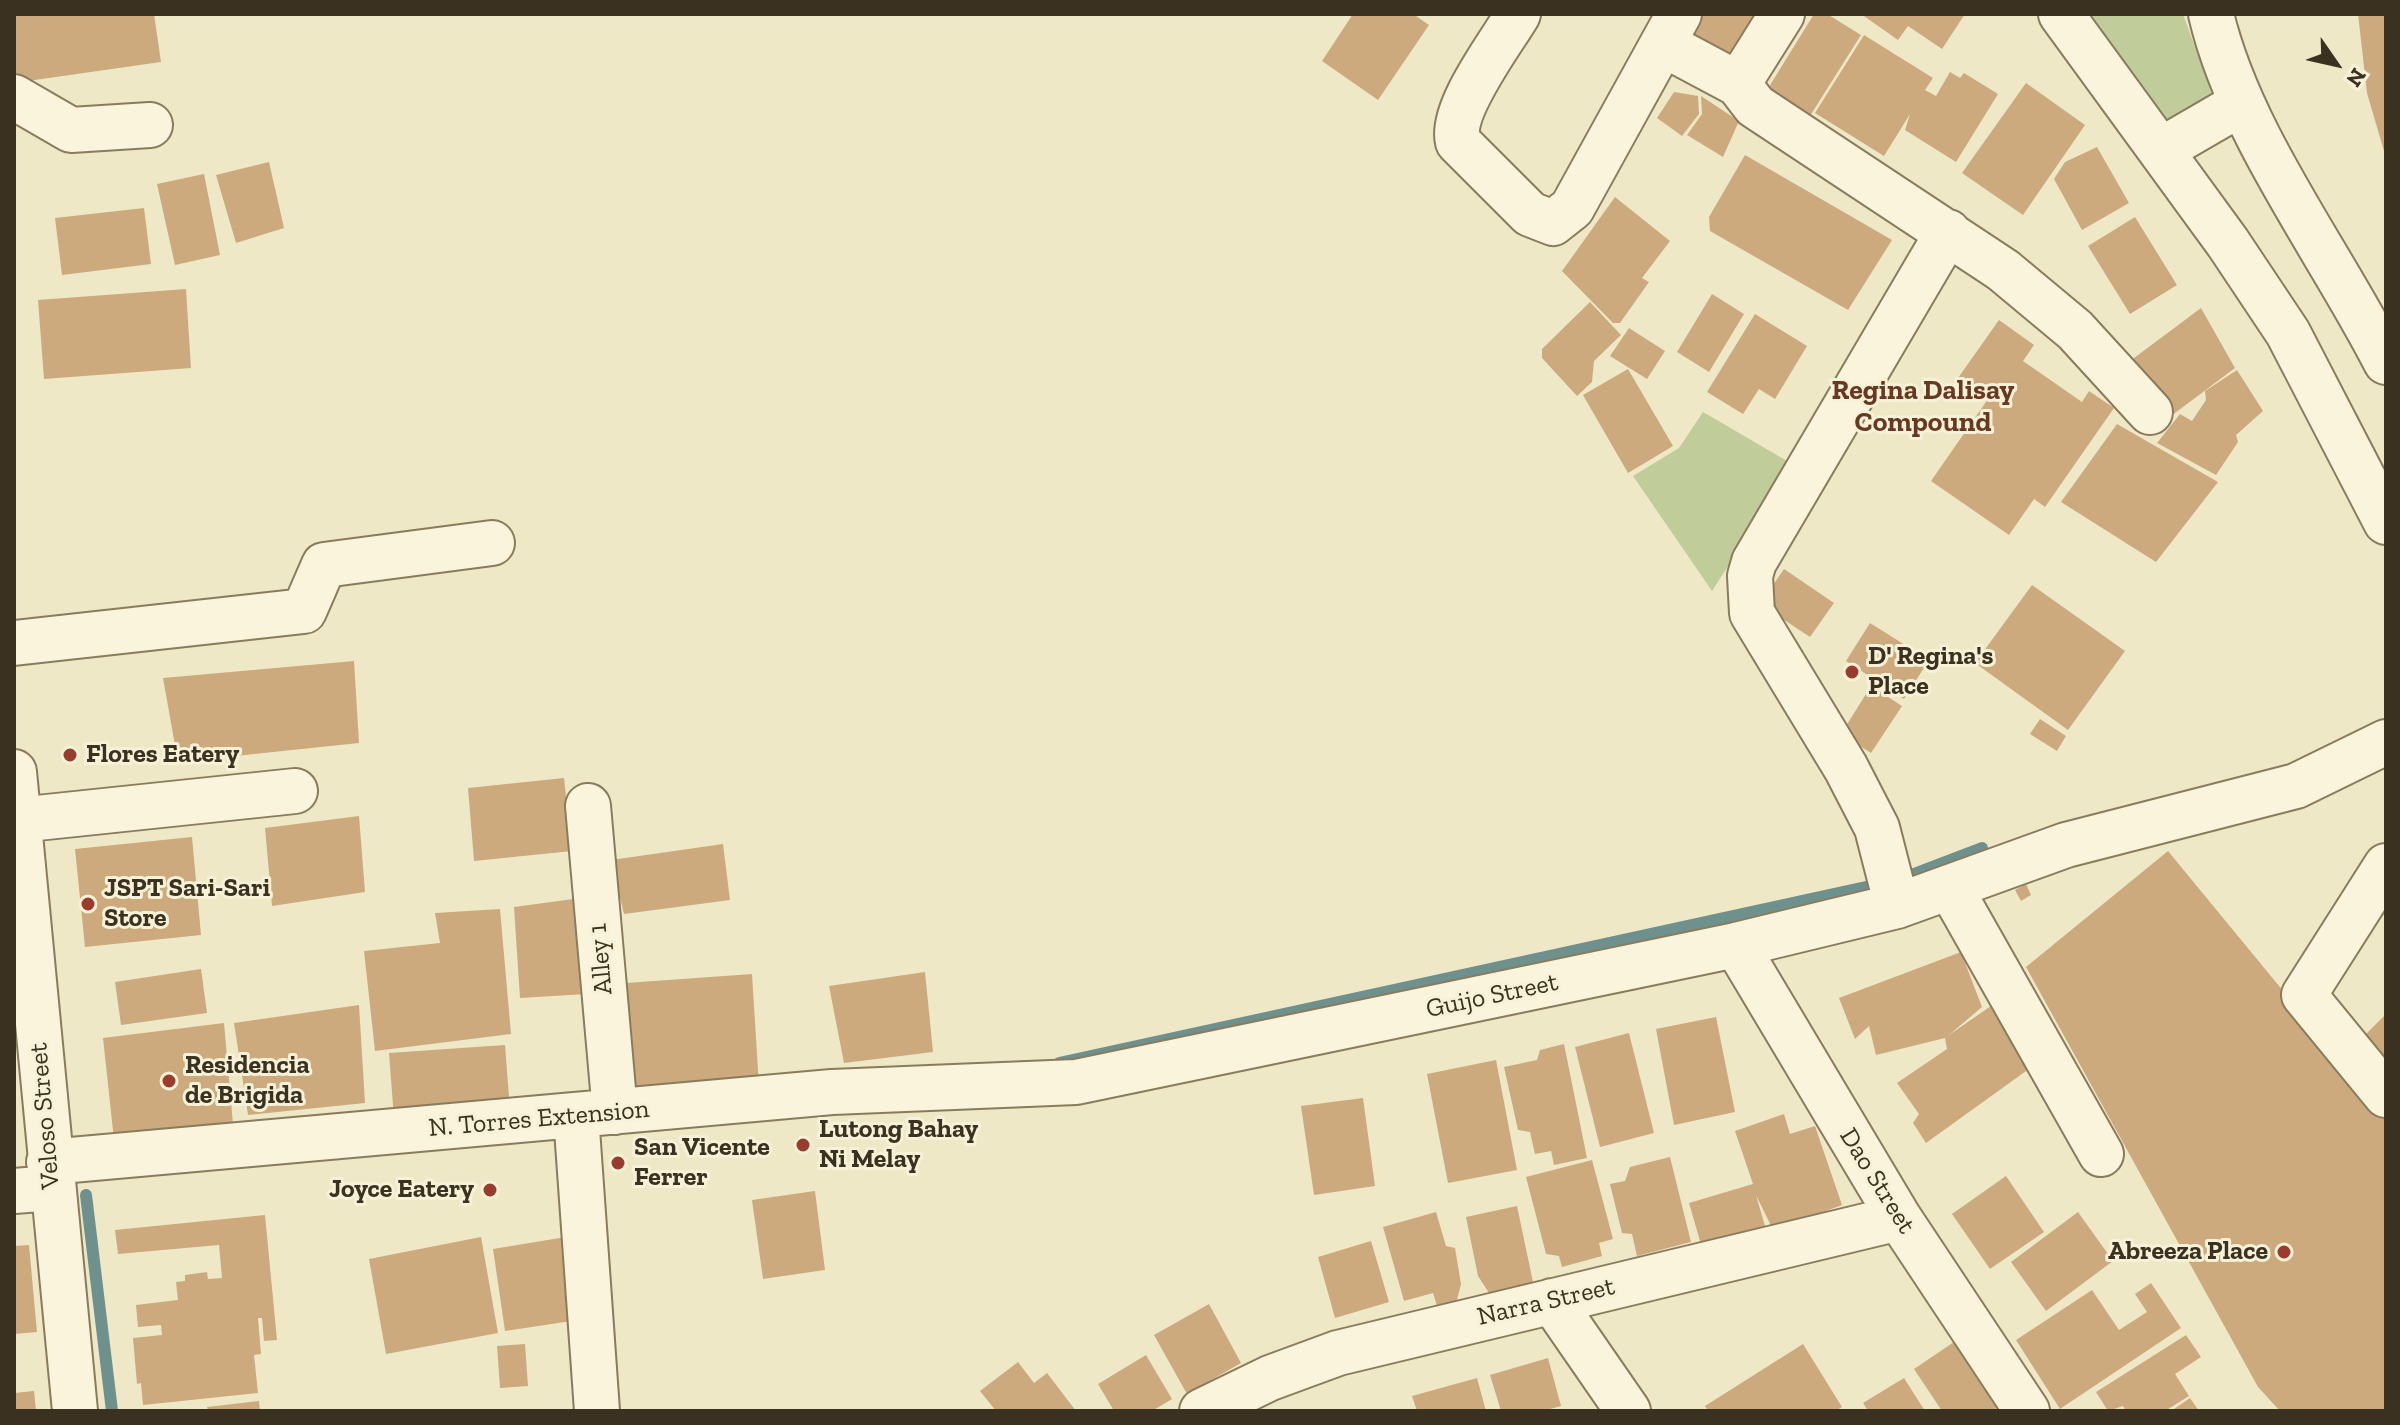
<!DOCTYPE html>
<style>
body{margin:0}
#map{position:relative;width:2400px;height:1425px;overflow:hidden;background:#eee8c7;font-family:"Zilla Slab",serif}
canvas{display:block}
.frame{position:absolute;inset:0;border:16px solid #3b3120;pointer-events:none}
.north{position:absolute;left:2296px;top:24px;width:80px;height:80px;-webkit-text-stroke:6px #f6f1d7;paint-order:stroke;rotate:124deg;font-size:22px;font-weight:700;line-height:32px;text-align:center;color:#3b3120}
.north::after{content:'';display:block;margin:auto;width:28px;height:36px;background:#3b3120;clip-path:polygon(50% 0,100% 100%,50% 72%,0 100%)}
</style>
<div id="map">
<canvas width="2400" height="1425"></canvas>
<div class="frame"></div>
<div class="north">N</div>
</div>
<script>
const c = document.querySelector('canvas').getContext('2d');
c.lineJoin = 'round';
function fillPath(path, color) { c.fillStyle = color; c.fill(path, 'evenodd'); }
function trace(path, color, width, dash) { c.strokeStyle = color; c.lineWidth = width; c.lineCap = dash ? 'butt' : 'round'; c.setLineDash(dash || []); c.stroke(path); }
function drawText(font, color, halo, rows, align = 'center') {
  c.font = font + ' "Zilla Slab",serif'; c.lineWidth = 6; c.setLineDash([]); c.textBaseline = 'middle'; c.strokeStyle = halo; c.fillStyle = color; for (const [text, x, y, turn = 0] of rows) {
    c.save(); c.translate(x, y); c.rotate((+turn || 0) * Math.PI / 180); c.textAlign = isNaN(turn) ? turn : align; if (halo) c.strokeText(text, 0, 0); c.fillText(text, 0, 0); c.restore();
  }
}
fillPath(new Path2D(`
 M2087 14H2183L2214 99 2165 123Z
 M1703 412 1794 465 1712 591 1633 476 1679 448Z`), '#c0cd9b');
trace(new Path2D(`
 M1059 1063 1898 880 1982 848
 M86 1195 112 1411`), '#6f918d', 12);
fillPath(new Path2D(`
 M14 14H154L161 62 14 83Z
 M1353 14H1413L1429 25 1378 100 1322 61Z
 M1692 14H1764L1735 59 1680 35Z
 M1814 14H1827L1861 35 1810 116 1767 90Z
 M1861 14H1965L1942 49 1908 26 1898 40Z
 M2358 14H2386V158L2367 93Z
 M1864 35 1933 78 1925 90 1936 96 1950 72 1960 78 1964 73 1998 94 1956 162 1905 130 1910 114 1884 156 1815 113Z
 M2026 83 2085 125 2023 215 1962 173Z
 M1674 92 1698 96 1699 114 1682 136 1657 118Z
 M1701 96 1739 121 1723 157 1687 135 1702 114Z
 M2097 147 2129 203 2082 230 2054 179 2065 162Z
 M1745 155 1892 240 1848 310 1710 231 1709 217Z
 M269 162 284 228 236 243 216 175Z
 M204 174 220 255 175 265 157 184Z
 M1615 197 1670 241 1642 278 1649 282 1620 323H1613L1562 271Z
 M144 208 151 264 62 275 55 218Z
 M2135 217 2177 285 2130 314 2088 246Z
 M186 289 191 368 44 379 38 300Z
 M1712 294 1744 314 1709 372 1677 352Z
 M1590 302 1621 335 1594 361 1592 382 1577 396 1542 358V349Z
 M2201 308 2235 368 2167 419 2118 370Z
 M1755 314 1807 346 1775 399 1759 389 1743 414 1707 392Z
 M1999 320 2034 345 2023 361 2082 402 2089 391 2114 408 2045 507 2034 499 2009 535 1931 481 1988 399 1958 378Z
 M1629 328 1665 351 1647 379 1610 356Z
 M1628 369 1673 446 1628 473 1583 395Z
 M2237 370 2263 411 2236 435 2238 442 2216 475 2157 443 2180 414 2192 421 2206 400 2205 391Z
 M2117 424 2218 482 2156 562 2061 502Z
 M1784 569 1834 603 1810 637 1760 604Z
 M2032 585 2125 651 2068 730 1975 663Z
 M1870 623 1929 660 1904 699 1846 661Z
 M354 661 359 743 178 762 163 678Z
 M1871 686 1902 706 1871 753 1841 734Z
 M2040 719 2066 736 2057 751 2030 734Z
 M564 778 572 851 474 861 468 788Z
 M359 816 365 892 272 906 265 828Z
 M192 837 201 935 85 947 75 849Z
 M723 844 730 900 624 914 611 860Z
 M2168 851 2386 1116V1411H2280L2258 1387 2026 967Z
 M2026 884 2031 895 2021 901 2015 890Z
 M581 898 586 994 520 998 514 907Z
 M500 909 511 1034 375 1051 364 951 440 943 435 913Z
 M1961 952 1982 1007 1949 1035 1991 1006 2033 1066 1926 1143 1913 1123 1919 1114 1897 1083 1947 1049 1945 1038 1876 1055 1869 1026 1855 1039 1839 998Z
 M201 969 207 1013 121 1025 115 982Z
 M925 972 933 1052 844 1063 829 986Z
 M752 974 759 1086 633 1095 626 983Z
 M359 1005 365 1103 248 1115 234 1023Z
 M2386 1014V1078L2357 1043Z
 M1716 1017 1735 1112 1674 1125 1656 1029Z
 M224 1023 233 1124 114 1140 103 1038Z
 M1629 1033 1654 1133 1600 1147 1575 1047Z
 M1564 1044 1587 1158 1554 1165 1551 1151 1535 1154 1530 1132 1518 1130 1504 1067 1537 1060 1540 1050Z
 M505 1045 510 1110 394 1119 389 1053Z
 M1496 1060 1517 1170 1448 1183 1427 1074Z
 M1363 1098 1375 1186 1314 1195 1301 1106Z
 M1784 1114 1790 1134 1815 1126 1842 1205 1815 1215 1817 1222 1776 1236 1756 1195 1765 1226 1753 1230 1757 1244 1702 1248 1689 1203 1753 1184 1735 1131Z
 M1670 1157 1691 1242 1637 1256 1632 1234 1622 1233 1610 1184 1625 1181 1630 1167Z
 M1592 1160 1613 1239 1599 1243 1602 1256 1562 1267 1559 1256 1546 1254 1526 1177Z
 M2006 1176 2044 1232 1990 1269 1952 1214Z
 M815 1191 825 1270 763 1279 752 1200Z
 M1517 1206 1534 1287 1491 1296 1478 1276 1466 1217Z
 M1436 1212 1446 1246 1455 1248 1461 1284 1456 1304 1438 1309 1433 1293 1404 1301 1383 1227Z
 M2078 1212 2113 1261 2046 1311 2011 1262Z
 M265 1215 277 1340 264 1341 262 1318H258L261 1354 254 1355 258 1393 143 1405 141 1383 137 1384 133 1338 162 1335 161 1325 138 1327 136 1305 178 1300 176 1282 185 1281V1275L207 1272 208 1279 222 1278 219 1245 118 1254 115 1230Z
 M572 1236 585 1319 505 1331 493 1249Z
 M481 1237 498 1333 386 1354 369 1259Z
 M1371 1241 1389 1302 1335 1318 1318 1257Z
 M29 1245 37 1332 14 1334V1246Z
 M2151 1283 2181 1328 2060 1409 2016 1340 2092 1290 2119 1330 2147 1312 2135 1294Z
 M1209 1304 1241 1363 1187 1394 1154 1335Z
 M2186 1335 2201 1357 2175 1374 2189 1396 2165 1411H2126L2123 1406 2108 1411 2096 1392Z
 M1957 1340 2001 1405 1993 1411H1942L1914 1369Z
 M525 1344 528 1386 500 1388 497 1346Z
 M1803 1344 1842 1407 1835 1411H1708L1705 1406Z
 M1146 1355 1172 1399 1152 1411H1114L1098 1384Z
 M1548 1358 1561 1406 1543 1411H1501L1490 1375Z
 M1018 1362 1034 1383 1047 1373 1076 1411H996L980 1391Z
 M1477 1378 1486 1411H1417L1412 1396Z
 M1904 1378 1925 1411H1868L1863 1403Z
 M34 1391 36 1411H14V1393Z
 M2190 1398 2199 1411H2171Z
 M259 1401 260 1411H208L207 1407Z`), '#ccaa7e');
const minor = new Path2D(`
 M1518 14C1501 43 1449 110 1458 142L1530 214 1553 223 1572 208 1679 14
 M2061 14 2228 243 2288 333 2386 522
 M2211 14C2239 134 2330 252 2386 362
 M1663 44 1738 84 1755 106 2003 270 2075 330 2150 412
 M1738 84 1782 14
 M14 97 71 130 150 125
 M2161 150 2242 103
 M14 643 304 611 324 565 492 543
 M14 772 75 1411
 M588 806 615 1112
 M18 820 295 791
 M2386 866 2304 995 2386 1095
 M1951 889 2101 1154
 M1897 906 1877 828 1846 768 1752 613 1750 576 1754 562 1948 232
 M1736 945 1899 1218 2027 1411
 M576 1115 597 1411
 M49 1162 832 1092 1076 1082 1736 945 1897 906 2066 845 2296 786 2386 742
 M14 1191 52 1188
 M1552 1301 1628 1411
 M1202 1411 1270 1378 1338 1353 1899 1218`);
trace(minor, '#8a7b5d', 48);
trace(minor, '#f9f4db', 44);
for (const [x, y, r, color] of [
 [1852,672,8,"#993c2d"],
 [70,755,8,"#993c2d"],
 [88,904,8,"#993c2d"],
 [169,1081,8,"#993c2d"],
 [803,1145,8,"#993c2d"],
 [618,1163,8,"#993c2d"],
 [490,1190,8,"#993c2d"],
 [2284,1252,8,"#993c2d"]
]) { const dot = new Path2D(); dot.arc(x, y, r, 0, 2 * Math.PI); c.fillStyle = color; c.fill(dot); trace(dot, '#f6f1d7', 3); }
drawText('bold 26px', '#3b3120', '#f6f1d7', [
 ["D' Regina's",1868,657],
 ["Place",1868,687],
 ["Flores Eatery",86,755],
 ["JSPT Sari-Sari",104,889],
 ["Store",104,919],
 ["Residencia",185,1066],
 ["de Brigida",185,1096],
 ["Lutong Bahay",819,1130],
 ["Ni Melay",819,1160],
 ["San Vicente",634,1148],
 ["Ferrer",634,1178],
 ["Joyce Eatery",474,1190,"right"],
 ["Abreeza Place",2268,1252,"right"]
], 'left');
drawText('26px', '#3b3120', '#f6f1d7', [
 ["Alley 1",601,959,-95],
 ["Guijo Street",1492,996,-12],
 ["Veloso Street",45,1116,-95],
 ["N. Torres Extension",539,1119,-5],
 ["Dao Street",1877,1181,58],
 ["Narra Street",1546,1302,-13]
]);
drawText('bold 28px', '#673920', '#f6f1d7', [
 ["Regina Dalisay",1923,391],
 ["Compound",1923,423]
]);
</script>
